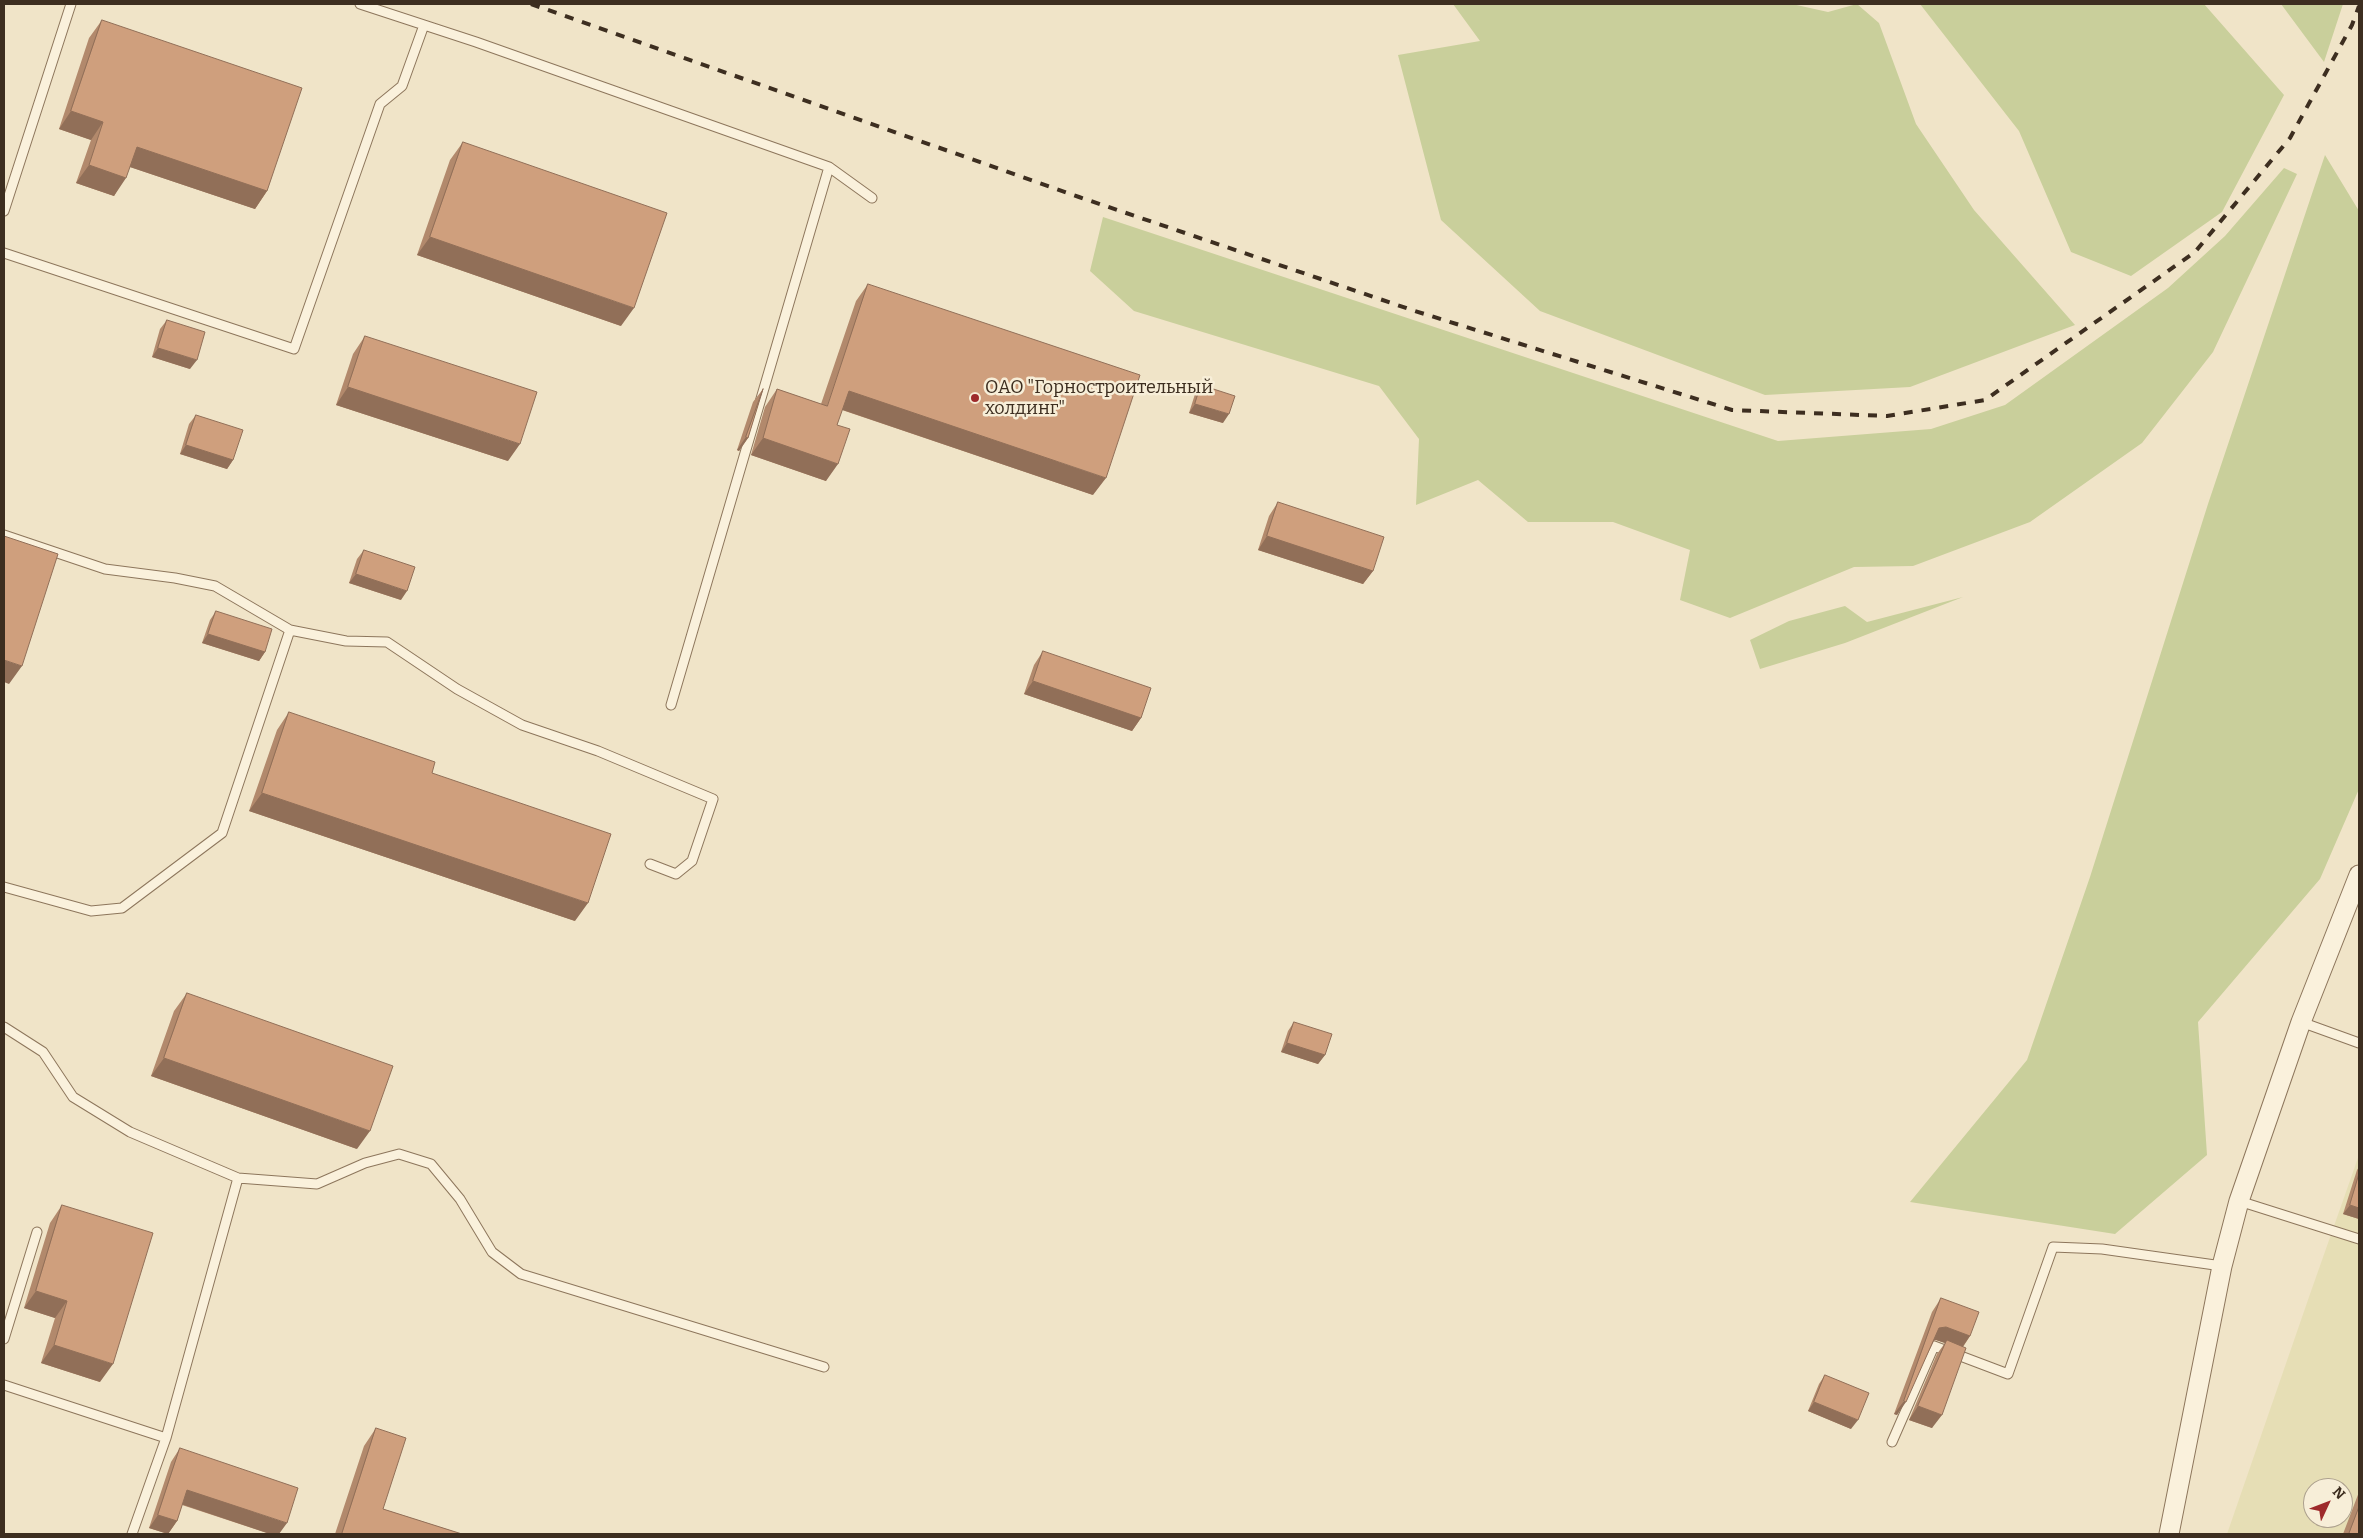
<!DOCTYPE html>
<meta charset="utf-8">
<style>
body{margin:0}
#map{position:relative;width:2363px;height:1538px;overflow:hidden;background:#f0e4c8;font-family:Bitter,serif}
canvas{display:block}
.frame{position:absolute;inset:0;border:5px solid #3d2e20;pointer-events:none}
.north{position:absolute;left:2303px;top:1478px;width:50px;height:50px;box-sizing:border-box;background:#f7eed8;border:1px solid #ada18e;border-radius:50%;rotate:47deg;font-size:14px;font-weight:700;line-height:20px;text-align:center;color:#3d2e20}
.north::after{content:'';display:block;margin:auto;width:18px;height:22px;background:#9e2a2b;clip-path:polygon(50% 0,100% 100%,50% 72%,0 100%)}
</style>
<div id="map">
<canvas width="2363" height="1538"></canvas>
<div class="frame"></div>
<div class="north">N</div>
</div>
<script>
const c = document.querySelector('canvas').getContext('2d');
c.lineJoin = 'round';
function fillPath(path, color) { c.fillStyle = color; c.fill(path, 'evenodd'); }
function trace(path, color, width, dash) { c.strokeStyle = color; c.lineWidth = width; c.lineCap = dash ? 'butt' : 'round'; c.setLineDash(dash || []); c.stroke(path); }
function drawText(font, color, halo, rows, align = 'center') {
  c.font = font + ' Bitter,serif'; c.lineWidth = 5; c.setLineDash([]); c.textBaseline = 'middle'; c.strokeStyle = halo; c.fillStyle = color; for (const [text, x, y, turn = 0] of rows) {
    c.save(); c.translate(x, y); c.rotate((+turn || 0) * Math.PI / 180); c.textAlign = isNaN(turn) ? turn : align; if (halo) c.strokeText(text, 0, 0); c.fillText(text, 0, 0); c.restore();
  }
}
fillPath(new Path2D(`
 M2359 1155V1534H2227L2309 1297ZM2313 1488H2343V1518H2313Z`), '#e6deb5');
fillPath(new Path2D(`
 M1453 4H1792L1828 12 1857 4 1879 23 1916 124 1974 210 2075 325 1910 387 1765 395 1540 311 1441 220 1398 55 1480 41Z
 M1920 4H2204L2284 95 2222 212 2131 276 2071 252 2019 131Z
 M2281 4H2343L2324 62Z
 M2325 155 2359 211V789L2320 879 2198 1022 2207 1155 2115 1234 1910 1202 2027 1060 2090 877 2208 504Z
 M2284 168 2297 174 2213 352 2142 443 2030 522 1913 566 1854 567 1730 618 1680 600 1690 550 1613 522H1528L1478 480 1416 505 1419 439 1379 386 1134 311 1090 271 1103 217 1778 441 1931 429 2005 405 2168 288 2225 236Z
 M1963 597 1845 643 1760 669 1750 640 1789 621 1845 606 1867 622Z`), '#c9cf9b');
const lane = new Path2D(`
 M360 4 476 42 829 167 872 198
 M4 211 71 4
 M4 253 294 349 380 104 402 86 424 25
 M4 535 105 569 175 578 215 586 290 630 346 641 387 642 457 689 522 725 598 751 713 799 692 861 676 874 650 864
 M671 705 829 167
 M4 887 91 911 122 908 222 833 290 630
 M2301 1022 2359 1043
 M4 1027 43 1052 73 1097 130 1132 238 1178 317 1184 365 1163 399 1154 431 1164 460 1199 492 1252 521 1274 824 1367
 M2239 1201 2359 1239
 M4 1339 37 1232
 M4 1385 166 1438
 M1892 1442 1934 1346 2008 1374 2053 1247 2102 1249 2222 1266
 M132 1534 166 1438 238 1178`);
const street = new Path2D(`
 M2169 1534 2222 1266 2239 1201 2301 1022 2359 875`);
trace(lane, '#8d765c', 11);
trace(street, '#8d765c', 21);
trace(lane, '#faf1dc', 9);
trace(street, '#faf1dc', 19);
trace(new Path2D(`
 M531 4 1079 197 1415 311 1732 410 1887 416 1985 400 2195 252 2290 138 2352 25 2359 6`), '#3d2e20', 4, [9, 9]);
fillPath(new Path2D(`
 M102 20 267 191 255 209 130 167 114 196 76 183 91 140 59 129 89 38Z
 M463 142 621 326 417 255 450 160Z
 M868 284 1093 495 842 410 837 425 826 481 751 455 765 407 777 389 821 404 856 301Z
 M167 320 190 369 152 357 160 329Z
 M365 336 508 461 336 405 353 354Z
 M1201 385 1223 423 1189 413 1195 394Z
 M763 389 748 438 739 451 737 450 753 402Z
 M196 415 233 460 227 469 180 454 189 424Z
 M1278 502 1373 571 1363 584 1258 550 1269 516Z
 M364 550 401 600 349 583 357 559Z
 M216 611 265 652 259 661 202 643 210 620Z
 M1043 651 1141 718 1132 731 1024 694 1034 665Z
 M289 712 432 773 575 921 249 811 277 730Z
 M187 993 357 1149 151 1076 174 1011Z
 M1294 1022 1325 1055 1318 1064 1281 1052 1288 1031Z
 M2359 1167V1219L2343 1214 2357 1170Z
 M62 1205 100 1382 41 1363 55 1318 24 1308 50 1223Z
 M1941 1298 1970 1336 1963 1347 1932 1428 1909 1420 1937 1354 1945 1343 1936 1340 1934 1341 1897 1415 1894 1414 1932 1312Z
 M1825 1375 1851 1429 1808 1411 1819 1384Z
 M376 1428 383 1509 462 1534H335L364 1446Z
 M180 1448 279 1534H270L182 1505 177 1521 168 1534 149 1528 171 1462Z
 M2359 1492V1534H2343Z`), '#b2896c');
fillPath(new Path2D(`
 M71 111 103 122 91 140 59 129Z
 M137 147 267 191 255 209 124 165Z
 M89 165 126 178 114 196 76 183Z
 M430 237 634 308 621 326 417 255Z
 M158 348 197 360 190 369 152 357Z
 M348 387 520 444 508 461 336 405Z
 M849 391 1106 478 1093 495 837 408Z
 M1195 404 1229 414 1223 423 1189 413Z
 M746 437 748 438 739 451 737 450Z
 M763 438 838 464 826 481 751 455Z
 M186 445 233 460 227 469 180 454Z
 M1267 536 1373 571 1363 584 1258 550Z
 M356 574 407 591 401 600 349 583Z
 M208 634 265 652 259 661 202 643Z
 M4 660 22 666 9 684 4 682Z
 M1033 681 1141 718 1132 731 1024 694Z
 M262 793 588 903 575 921 249 811Z
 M1287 1043 1325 1055 1318 1064 1281 1052Z
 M164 1058 370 1131 357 1149 151 1076Z
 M2350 1205 2359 1208V1219L2343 1214Z
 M36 1291 67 1301 55 1318 24 1308Z
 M1946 1327 1970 1336 1961 1349 1947 1340 1945 1343 1936 1340 1930 1341 1939 1328Z
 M54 1345 113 1364 100 1382 41 1363Z
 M1904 1401 1906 1402 1897 1415 1894 1414Z
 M1814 1402 1858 1420 1851 1429 1808 1411Z
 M1918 1406 1942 1415 1932 1428 1909 1420Z
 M187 1490 287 1523 279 1534H270L178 1503Z
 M158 1515 177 1521 168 1534 149 1528Z`), '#916f58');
const building = new Path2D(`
 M102 20 302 88 267 191 137 147 126 178 89 165 103 122 71 111Z
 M463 142 667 213 634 308 430 237Z
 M868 284 1140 375 1106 478 849 391 837 425 850 429 838 464 763 438 777 389 827 406Z
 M167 320 205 332 197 360 158 348Z
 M365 336 537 392 520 444 348 387Z
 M1201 385 1235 396 1229 414 1195 404Z
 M763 389 748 438 746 437Z
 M196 415 243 430 233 460 186 445Z
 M1278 502 1384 537 1373 571 1267 536Z
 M4 536 58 554 22 666 4 660Z
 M364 550 415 567 407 591 356 574Z
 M216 611 272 629 265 652 208 634Z
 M1043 651 1151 688 1141 718 1033 681Z
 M289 712 435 762 432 773 611 834 588 903 262 793Z
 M187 993 393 1066 370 1131 164 1058Z
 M1294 1022 1332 1034 1325 1055 1287 1043Z
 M2359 1174V1208L2350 1205Z
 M62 1205 153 1233 113 1364 54 1345 67 1301 36 1291Z
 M1941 1298 1979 1312 1970 1336 1946 1327 1939 1328 1906 1402 1904 1401Z
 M1947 1340 1966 1348 1942 1415 1918 1406Z
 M1825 1375 1869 1393 1858 1420 1814 1402Z
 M376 1428 406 1438 383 1509 462 1534H342Z
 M180 1448 298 1488 287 1523 187 1490 177 1521 158 1515Z
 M2359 1507V1534H2349Z`);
fillPath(building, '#cf9f7d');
trace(building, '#916f58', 1);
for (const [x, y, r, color] of [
 [975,398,5,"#9e2a2b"]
]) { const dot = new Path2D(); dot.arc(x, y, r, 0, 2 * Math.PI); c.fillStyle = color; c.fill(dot); trace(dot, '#f7eed8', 2); }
drawText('18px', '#3d2e20', '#f7eed8', [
 ["ОАО \"Горностроительный",985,388],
 ["холдинг\"",985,409]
], 'left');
</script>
